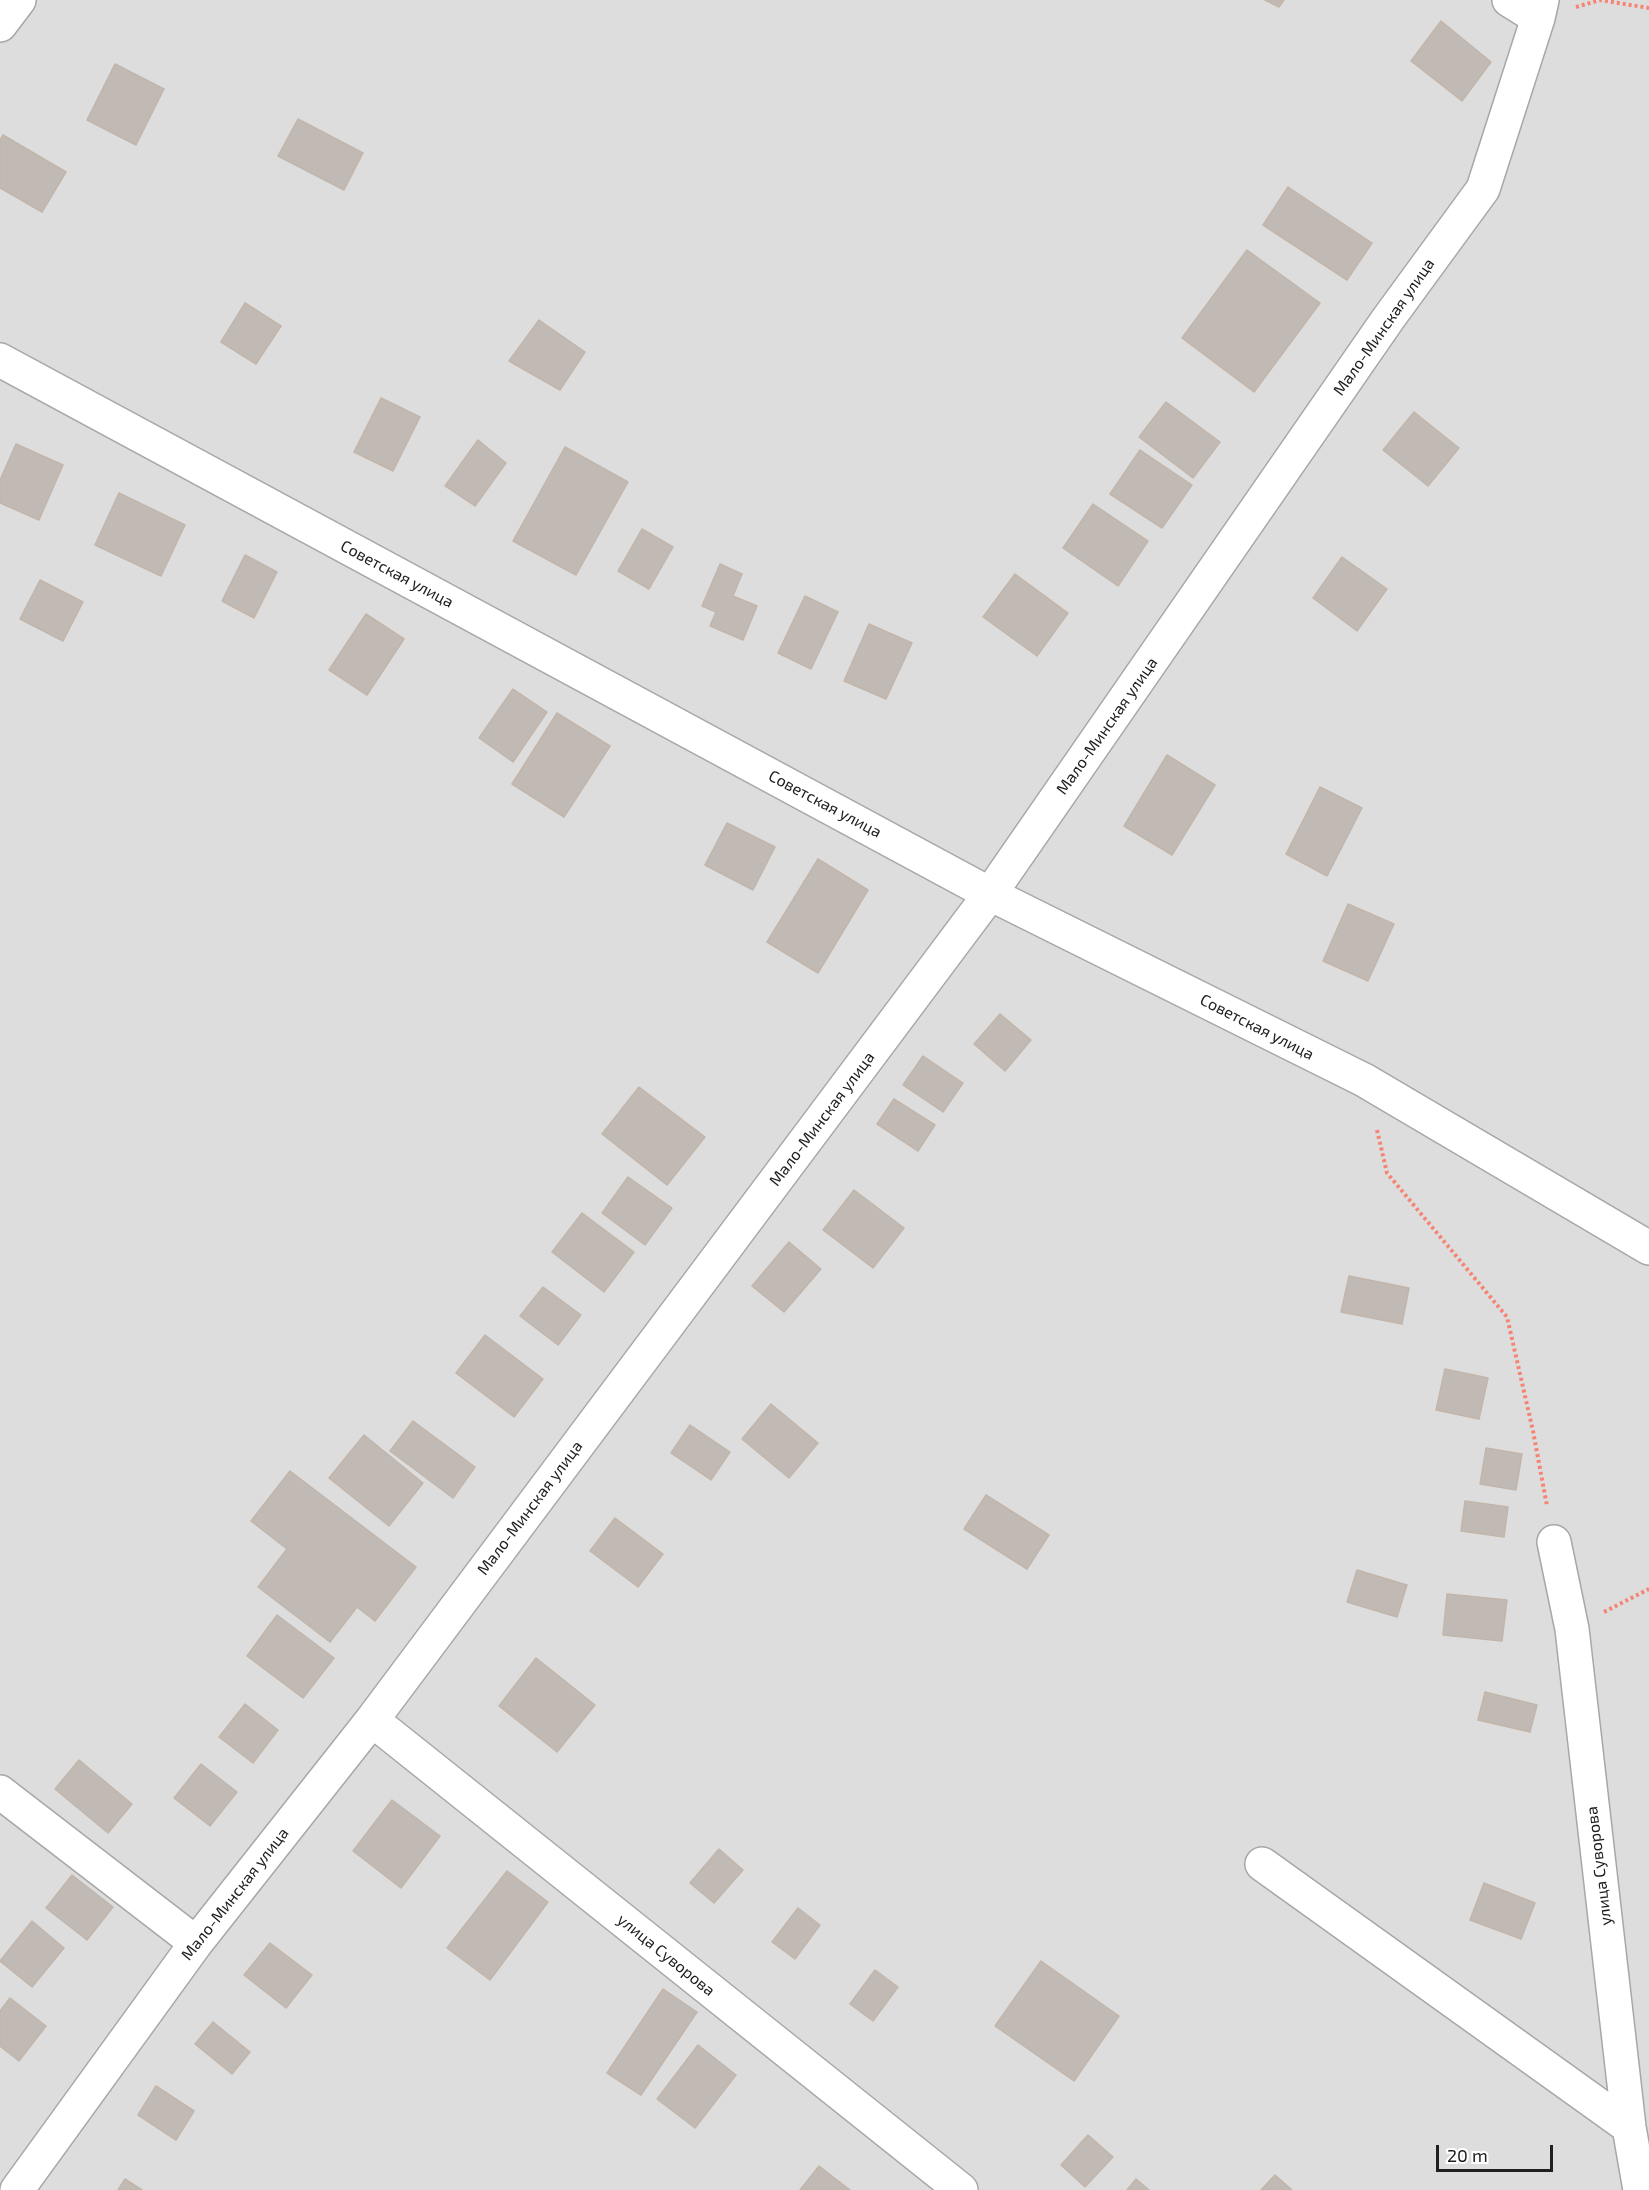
<!DOCTYPE html>
<meta charset="utf-8">
<style>
body{margin:0}
#map{position:relative;width:1649px;height:2190px;overflow:hidden;background:#f0eee7;font-family:"Exo 2",sans-serif}
canvas{display:block}
.scale{position:absolute;left:1436px;top:2145px;width:117px;height:27px;box-sizing:border-box;border:3px solid #202020;border-top:0;padding-left:8px;font-size:18px;line-height:21px;white-space:nowrap;color:#202020;-webkit-text-stroke:4px #fff;paint-order:stroke}
</style>
<div id="map">
<canvas width="1649" height="2190"></canvas>
<div class="scale">20 m</div>
</div>
<script>
const c = document.querySelector('canvas').getContext('2d');
c.lineJoin = 'round';
function fillPath(path, color) { c.fillStyle = color; c.fill(path, 'evenodd'); }
function trace(path, color, width, dash) { c.strokeStyle = color; c.lineWidth = width; c.lineCap = dash ? 'butt' : 'round'; c.setLineDash(dash || []); c.stroke(path); }
function drawText(font, color, halo, rows, align = 'center') {
  c.font = font + ' "Exo 2",sans-serif'; c.lineWidth = 4.5; c.setLineDash([]); c.textBaseline = 'middle'; c.strokeStyle = halo; c.fillStyle = color; for (const [text, x, y, turn = 0] of rows) {
    c.save(); c.translate(x, y); c.rotate((+turn || 0) * Math.PI / 180); c.textAlign = isNaN(turn) ? turn : align; if (halo) c.strokeText(text, 0, 0); c.fillText(text, 0, 0); c.restore();
  }
}
fillPath(new Path2D(`
 M0 0H1649V2190H0Z`), '#dedddd');
const building = new Path2D(`
 M1265 0H1284L1279 7Z
 M1441 21 1491 62 1462 101 1411 61Z
 M115 64 164 89 136 145 87 120Z
 M298 119 363 153 344 190 278 156Z
 M3 135 66 172 42 212 0 188V140Z
 M1288 187 1372 243 1347 280 1263 225Z
 M1247 250 1320 303 1254 392 1182 338Z
 M245 303 281 326 256 364 221 342Z
 M539 320 585 352 560 390 509 361Z
 M381 398 420 417 393 471 354 452Z
 M1166 402 1220 442 1193 478 1139 437Z
 M1414 412 1459 448 1428 486 1383 450Z
 M478 440 506 463 475 506 445 486Z
 M16 444 63 465 39 520 0 503V480Z
 M565 447 628 482 576 575 513 541Z
 M1140 450 1192 485 1162 528 1110 494Z
 M119 493 185 525 161 576 95 545Z
 M1093 504 1148 541 1118 586 1063 548Z
 M642 529 673 547 649 589 618 571Z
 M245 555 277 572 254 618 222 601Z
 M1342 557 1387 589 1357 631 1313 598Z
 M720 564 742 574 733 596 757 606 743 640 710 626 716 612 702 606Z
 M1015 574 1068 613 1037 656 983 617Z
 M40 580 83 602 63 641 20 619Z
 M805 596 838 612 811 669 778 653Z
 M366 614 404 639 367 695 329 670Z
 M869 624 912 643 886 699 844 681Z
 M513 689 547 712 513 762 479 738Z
 M557 713 610 746 564 817 512 784Z
 M1167 755 1215 785 1172 855 1124 826Z
 M1320 787 1362 808 1327 876 1286 854Z
 M727 823 775 847 753 890 705 865Z
 M818 859 868 890 818 973 767 942Z
 M1348 904 1394 924 1368 981 1323 961Z
 M1000 1014 1031 1040 1005 1071 974 1044Z
 M923 1056 963 1083 943 1112 903 1085Z
 M639 1087 705 1137 667 1185 602 1134Z
 M894 1099 935 1125 918 1151 877 1124Z
 M628 1177 672 1208 645 1245 602 1213Z
 M854 1190 904 1228 873 1268 823 1230Z
 M582 1213 634 1252 604 1292 552 1252Z
 M789 1242 821 1269 784 1312 752 1286Z
 M1349 1276 1409 1288 1402 1324 1341 1312Z
 M543 1287 581 1315 558 1345 520 1316Z
 M485 1335 543 1379 514 1417 456 1373Z
 M1445 1369 1488 1378 1479 1419 1436 1410Z
 M771 1404 818 1443 789 1478 742 1439Z
 M413 1421 475 1467 453 1498 390 1451Z
 M690 1425 730 1452 711 1480 671 1453Z
 M364 1435 423 1483 389 1526 329 1478Z
 M1486 1448 1522 1454 1516 1490 1480 1484Z
 M290 1471 416 1567 375 1621 357 1607 330 1642 258 1587 287 1549 251 1521Z
 M986 1495 1049 1535 1027 1569 964 1529Z
 M1465 1501 1508 1507 1504 1537 1461 1531Z
 M615 1518 663 1554 638 1587 590 1551Z
 M1357 1570 1407 1585 1397 1617 1347 1602Z
 M1447 1594 1507 1600 1502 1641 1443 1635Z
 M277 1615 334 1658 303 1698 247 1656Z
 M536 1658 595 1705 557 1752 499 1706Z
 M1485 1692 1537 1705 1530 1732 1478 1720Z
 M245 1704 278 1730 253 1763 219 1737Z
 M79 1760 132 1804 108 1833 55 1789Z
 M201 1764 237 1792 210 1826 174 1798Z
 M392 1800 440 1836 401 1888 353 1851Z
 M719 1849 743 1870 714 1903 690 1883Z
 M507 1871 548 1902 490 1980 447 1948Z
 M72 1875 113 1907 87 1940 46 1908Z
 M1484 1883 1535 1903 1521 1939 1470 1920Z
 M798 1908 820 1925 795 1959 772 1942Z
 M32 1921 64 1948 32 1987 0 1961Z
 M270 1943 312 1975 286 2008 244 1975Z
 M1041 1961 1119 2016 1074 2081 995 2026Z
 M875 1970 898 1987 873 2021 850 2004Z
 M663 1989 697 2012 641 2095 607 2073Z
 M10 1998 46 2026 19 2061 0 2046V2011Z
 M213 2022 250 2052 232 2074 195 2044Z
 M698 2045 736 2075 695 2128 657 2099Z
 M156 2086 194 2111 176 2140 138 2115Z
 M1088 2135 1113 2157 1085 2187 1061 2165Z
 M819 2166 850 2190H800Z
 M1275 2175 1292 2190H1261Z
 M125 2179 142 2190H118Z
 M1136 2179 1149 2190H1127Z`);
fillPath(building, '#c1bab4');
trace(building, '#c2b5aa', 1.5);
const minor = new Path2D(`
 M1509 0 1538 18
 M0 25 19 0
 M0 360 990 894 1364 1080 1649 1248
 M1554 1542 1572 1629 1629 2127 1640 2190
 M372 1720 961 2190
 M0 1792 196 1943
 M1262 1864 1629 2127
 M17 2190 196 1943 372 1720 990 894 1388 319 1483 189 1538 18 1542 0`);
trace(minor, '#a7a7a7', 36);
trace(new Path2D(`
 M1576 7 1600 0 1649 8
 M1377 1130 1387 1173 1507 1317 1533 1431 1547 1506
 M1604 1612 1649 1589`), '#f58474', 4, [3, 3]);
trace(minor, '#fff', 33);
drawText('16px', '#202020', '#fff', [
 ["Мало-Минская улица",1384,327,-55],
 ["Советская улица",397,574,28],
 ["Мало-Минская улица",1107,726,-55],
 ["Советская улица",825,804,28],
 ["Советская улица",1257,1027,27],
 ["Мало-Минская улица",822,1119,-53],
 ["Мало-Минская улица",530,1508,-53],
 ["улица Суворова",1599,1866,-97],
 ["Мало-Минская улица",235,1894,-52],
 ["улица Суворова",666,1955,39]
]);
</script>
